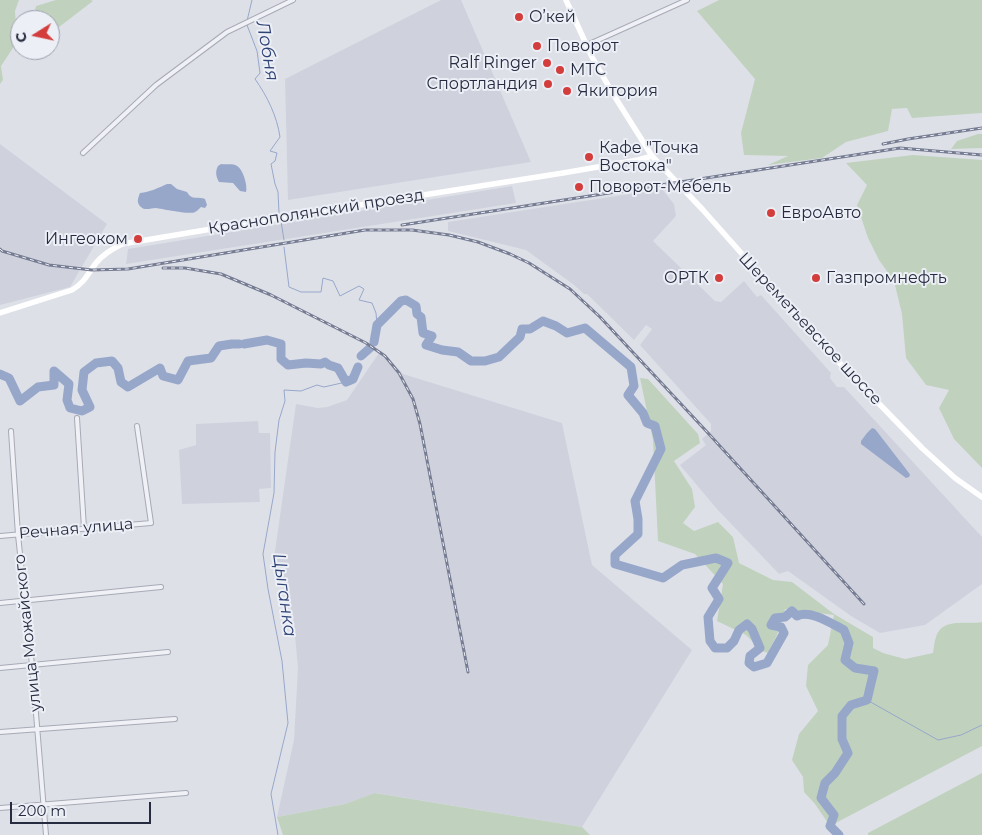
<!DOCTYPE html>
<meta charset="utf-8">
<style>
body{margin:0}
#map{position:relative;width:982px;height:835px;overflow:hidden;background:#dee0e8;font-family:Montserrat,sans-serif}
canvas{display:block}
.north{position:absolute;left:10px;top:10px;width:50px;height:50px;box-sizing:border-box;background:#edeff6;border:1px solid #9da1ad;border-radius:50%;rotate:260deg;font-size:14px;font-weight:700;line-height:20px;text-align:center;color:#262b3f}
.north::after{content:'';display:block;margin:auto;width:18px;height:22px;background:#d33e3c;clip-path:polygon(50% 0,100% 100%,50% 72%,0 100%)}
.scale{position:absolute;left:10px;top:802px;width:141px;height:22px;box-sizing:border-box;border:2px solid #262b3f;border-top:0;padding-left:6px;font-size:15px;line-height:18px;white-space:nowrap;color:#262b3f;-webkit-text-stroke:4px #edeff6;paint-order:stroke}
</style>
<div id="map">
<canvas width="982" height="835"></canvas>
<div class="north">С</div>
<div class="scale">200 m</div>
</div>
<script>
const c = document.querySelector('canvas').getContext('2d');
c.lineJoin = 'round';
function fillPath(path, color) { c.fillStyle = color; c.fill(path, 'evenodd'); }
function trace(path, color, width, dash) { c.strokeStyle = color; c.lineWidth = width; c.lineCap = dash ? 'butt' : 'round'; c.setLineDash(dash || []); c.stroke(path); }
function drawText(font, color, halo, rows, align = 'center') {
  c.font = font + ' Montserrat,sans-serif'; c.lineWidth = 4; c.setLineDash([]); c.textBaseline = 'middle'; c.strokeStyle = halo; c.fillStyle = color; for (const [text, x, y, turn = 0] of rows) {
    c.save(); c.translate(x, y); c.rotate((+turn || 0) * Math.PI / 180); c.textAlign = isNaN(turn) ? turn : align; if (halo) c.strokeText(text, 0, 0); c.fillText(text, 0, 0); c.restore();
  }
}
fillPath(new Path2D(`
 M441 0H461L531 162 288 200 285 79Z
 M0 144 107 224 70 287 0 305Z
 M512 186 516 203 126 264 128 249Z
 M662 189 674 204 676 216 653 241 715 301 721 302 744 281 757 297 761 295 831 373 830 378 837 387H844L982 537V584L925 625 880 633 851 616 788 571 779 574 716 508 680 465 706 445 702 439 711 431V424L640 345 652 329 646 325 634 340 587 294H584L574 285 526 250 448 231V222Z
 M381 350 403 374 562 423 592 565 692 650 582 827 376 793 345 804 277 817 294 740 298 668 293 615 274 558 296 404 318 408 327 407 347 400Z
 M258 421 259 433H270L271 488 259 489 260 502 182 504 179 450 196 445V424Z`), '#cfd2dd');
fillPath(new Path2D(`
 M0 0H19L15 11 17 42 1 66 3 80 0 84Z
 M56 0H91L93 1 50 34V20H33L36 6Z
 M719 0H982V113L912 118 907 108 892 109 888 131 846 142 822 158 768 165 788 156 744 155 741 133 755 79 697 11Z
 M978 134H982V148L951 149 957 141Z
 M913 155 982 160V468L954 439 939 408 949 390 926 385 906 358 902 314 894 281 879 260 868 238 857 205 867 185 846 163Z
 M640 378 648 379 698 434 700 443 674 461 692 489 695 507 683 523 694 531 718 522 733 537 739 563 773 580 792 582 834 614 873 637V648L883 653 905 659 933 653C934 648 934 642 936 637 942 617 968 625 982 622V746L830 826 815 804 804 792 803 777 792 760 799 734 818 711 806 686 808 665 828 645 834 615 785 609 777 635 768 653 762 651 746 635 717 621 723 584 695 554 658 541 653 440Z
 M982 773V835H868V833Z
 M375 793 582 827 590 835H283L277 817 345 804Z`), '#c0d2be');
fillPath(new Path2D(`
 M221 164C226 165 233 163 237 166 243 169 248 186 246 192L240 191 233 183 219 182C216 177 215 171 218 166Z
 M167 184H171L177 189 187 192C192 201 198 196 205 199L207 205 205 208 201 207C200 208 196 212 195 212 190 215 163 209 156 208 151 208 145 211 141 207 136 203 138 198 140 193 150 192 158 188 167 184Z
 M872 428 875 429 909 473 910 475 909 477 906 478 861 444V441L867 433Z`), '#97a7ca');
trace(new Path2D(`
 M247 21 252 0
 M247 25 257 51 260 73 255 79C267 96 277 116 280 137L270 151 277 153 275 161 271 164 275 184 278 192 279 213
 M281 221 284 240
 M284 247 289 287 301 292H321L323 278 333 281 340 296 359 286 364 289 359 300 372 303 376 313 377 325
 M867 700 938 740 961 735 982 725
 M278 835 271 794 288 723 282 661 268 589 263 554 274 493 275 452 279 420 285 401 284 390 301 391 317 385 324 387 346 382`), '#97a7ca', 1);
trace(new Path2D(`
 M374 342 377 325 401 301 406 300 416 306 417 314 421 317 423 333 432 336 426 345 442 350 458 352 471 361H485L499 357 520 337 522 329H530L543 321 556 326 567 333 585 328 631 367 634 386 628 395 643 413 647 423 655 426 661 449 635 501 638 519V534L615 555V564L663 578 682 565 716 558 728 563 712 588 719 599 708 617 710 641 715 648H727L734 641 739 630 747 624 752 629 760 648 750 656 749 663 754 667 767 663 784 633 781 627 771 625 775 618 785 617 792 611 797 616C810 609 832 624 844 630L849 643 845 660 855 668 874 671 867 700 851 705 842 716V739L848 753 835 773 825 783 821 798 834 815 830 826 839 835
 M244 344 267 340 281 344V359L288 365 306 363 321 364 325 362 329 365 338 368 346 382 353 379 358 367
 M361 356 370 348
 M0 374 9 378 20 401 38 387 54 385V371L69 384 67 400 70 408 82 411 90 407 82 390 84 372 96 363 112 361 118 368 121 382 128 387 160 368 163 376 178 380 188 361 211 358 219 346 232 344H239`), '#97a7ca', 9);
const street = new Path2D(`
 M587 45 687 0
 M83 153 156 85 227 32 293 0
 M77 418 84 528
 M11 431 18 535 32 665 46 835
 M0 536 151 523 137 426
 M0 603 161 587
 M0 668 168 652
 M0 732 175 719
 M0 808 186 793`);
trace(street, '#a7aab5', 6);
trace(street, '#f0f1f6', 4);
trace(new Path2D(`
 M566 0 592 57 613 94 652 156 703 210 830 353 922 448 955 478 982 497
 M0 313 72 290C85 282 87 275 96 263 103 254 112 249 122 244L277 218 563 173 638 160 652 156`), '#fff', 5.5);
const rail = new Path2D(`
 M883 144 908 139 982 128
 M402 225 900 148 982 155
 M0 249 2 251 49 265 92 270 128 269 365 230H412L449 235 478 242 510 254 529 263 570 289 600 317 708 433 864 604
 M163 268H185L221 274 271 295 366 343 385 356 399 373 413 399 420 424 468 672`);
trace(rail, '#767c92', 3);
trace(rail, '#edeff6', 1, [4]);
for (const [x, y, r, color] of [
 [519,17,5,"#d33e3c"],
 [537,46,5,"#d33e3c"],
 [547,63,5,"#d33e3c"],
 [560,70,5,"#d33e3c"],
 [548,84,5,"#d33e3c"],
 [567,91,5,"#d33e3c"],
 [589,157,5,"#d33e3c"],
 [579,187,5,"#d33e3c"],
 [771,213,5,"#d33e3c"],
 [138,239,5,"#d33e3c"],
 [719,278,5,"#d33e3c"],
 [816,278,5,"#d33e3c"]
]) { const dot = new Path2D(); dot.arc(x, y, r, 0, 2 * Math.PI); c.fillStyle = color; c.fill(dot); trace(dot, '#edeff6', 2); }
drawText('16px', '#262b3f', '#edeff6', [
 ["О’кей",529,17],
 ["Поворот",547,46],
 ["Ralf Ringer",537,63,"right"],
 ["МТС",570,70],
 ["Спортландия",538,84,"right"],
 ["Якитория",577,91],
 ["Кафе \"Точка",599,148],
 ["Востока\"",599,166],
 ["Поворот-Мебель",589,187],
 ["ЕвроАвто",781,213],
 ["Ингеоком",128,239,"right"],
 ["ОРТК",709,278,"right"],
 ["Газпромнефть",826,278]
], 'left');
drawText('16px', '#262b3f', '#edeff6', [
 ["Краснополянский проезд",316,212,-9],
 ["Шереметьевское шоссе",810,329,47],
 ["Речная улица",76,529,-5],
 ["улица Можайского",28,633,-96]
]);
drawText('italic 18px', '#2f4375', '#edeff6', [
 ["Лобня",267,51,80],
 ["Цыганка",284,595,82]
]);
</script>
